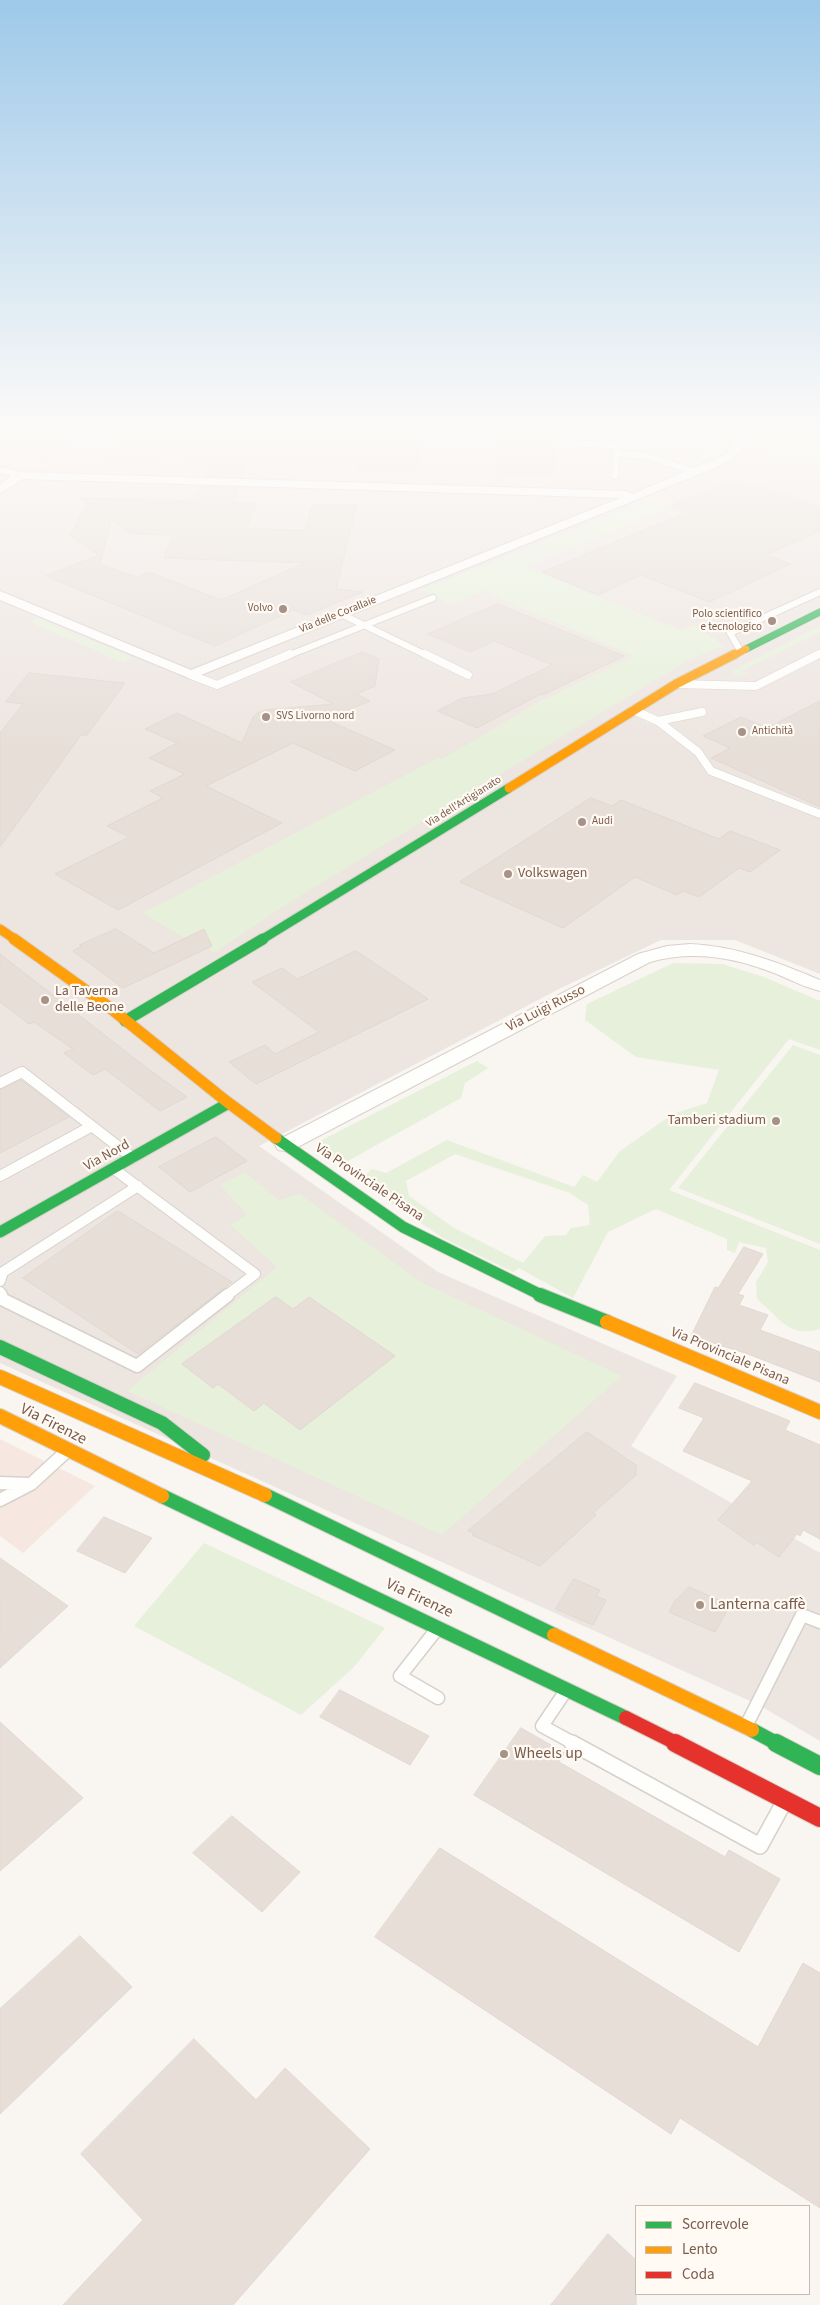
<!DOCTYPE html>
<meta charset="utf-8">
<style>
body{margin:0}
#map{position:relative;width:820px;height:2305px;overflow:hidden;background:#f9f5f0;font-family:"Source Sans 3",sans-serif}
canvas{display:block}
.legend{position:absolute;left:635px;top:2205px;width:175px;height:90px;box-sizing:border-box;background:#fffaf3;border:1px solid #cabbb1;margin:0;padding:6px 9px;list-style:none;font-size:15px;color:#7a5c4d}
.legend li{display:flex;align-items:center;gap:10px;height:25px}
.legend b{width:25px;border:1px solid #cabbb1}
</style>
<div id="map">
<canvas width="820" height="2305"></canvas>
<ul class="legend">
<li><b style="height:6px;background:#30b455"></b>Scorrevole</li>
<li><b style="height:6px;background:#ff9f0a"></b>Lento</li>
<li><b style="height:6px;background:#e5322d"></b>Coda</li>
</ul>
</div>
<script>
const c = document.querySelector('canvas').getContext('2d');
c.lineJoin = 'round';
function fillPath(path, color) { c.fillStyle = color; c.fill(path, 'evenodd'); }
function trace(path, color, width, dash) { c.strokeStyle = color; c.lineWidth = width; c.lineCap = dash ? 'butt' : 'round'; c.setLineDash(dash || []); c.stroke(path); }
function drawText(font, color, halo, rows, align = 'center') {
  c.font = font + ' "Source Sans 3",sans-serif'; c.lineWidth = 4.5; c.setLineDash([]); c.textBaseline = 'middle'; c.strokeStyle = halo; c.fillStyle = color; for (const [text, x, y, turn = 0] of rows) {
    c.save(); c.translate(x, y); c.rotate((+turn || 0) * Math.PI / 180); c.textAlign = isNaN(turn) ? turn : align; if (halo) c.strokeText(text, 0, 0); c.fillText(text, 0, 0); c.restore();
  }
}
fillPath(new Path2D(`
 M0 1439 95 1486 23 1553 0 1536Z`), '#f6e8e1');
fillPath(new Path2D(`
 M0 429H820V974L735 940H661L561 988 259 1146 438 1272 677 1376 631 1446 820 1553V1741L759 1705 0 1363Z`), '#ede5e0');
fillPath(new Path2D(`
 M718 429H729C734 456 709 467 685 463L714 450 721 441Z
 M750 429H820V471L796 463H779L771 454 754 447 756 442 748 434Z
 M648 500 669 508 525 567 680 630 695 625 724 646 723 648 720 647 685 662 287 904 214 953 196 938 189 941 143 913 438 758 442 759 539 702 634 656 483 591 451 604 421 590Z
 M38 618 131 657 124 663 30 622Z
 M820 626V632L742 671 748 674 738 676 730 672Z
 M673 963 722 964 764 977 820 1001V1050L789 1039 669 1190 820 1250V1329C788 1338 779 1317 757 1299L756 1282 768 1262 766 1248 739 1242 735 1253 727 1250V1239L656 1209 608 1232 573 1298 519 1268 513 1272 443 1238 359 1181 372 1169 386 1173 447 1140 574 1187 583 1175 597 1182 620 1151 673 1114 707 1103 719 1070 636 1057 585 1020 587 1004ZM455 1154 570 1193 588 1205 590 1225 571 1228 566 1235 545 1236 523 1263 454 1228 409 1196 406 1181Z
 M793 1045 820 1055V1244L678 1188Z
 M477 1061 488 1068 465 1083 461 1098 346 1162C334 1164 326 1158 318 1150L320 1141Z
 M245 1172 279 1200 300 1194 421 1282 622 1376 442 1535 127 1391 277 1267 230 1225 247 1215 220 1185ZM276 1297 293 1309 309 1297 395 1356 300 1430 264 1403 254 1410 218 1384 213 1387 182 1364Z
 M204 1543 385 1628 354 1667 301 1715 134 1626Z`), '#e7f0db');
const building = new Path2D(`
 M44 429H61L87 433 47 458 0 449V439L15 430 35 434Z
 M125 429H278L277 431 365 434 367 429H425L414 471 355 470 357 463 248 459 242 477 204 476 212 457 159 456 156 461 108 459Z
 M502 429H556L552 475 497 473Z
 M729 482 747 488 755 485 820 507V531L766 555 791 564 709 602 641 575 598 595 542 572 688 512 671 506Z
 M200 487 238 488 233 502 256 503 247 529 305 530 313 504 357 505 336 589 363 592 307 615 293 610 215 646 46 576 99 555 70 536 87 503 81 498 194 501ZM112 520 132 534 173 535 164 558 305 563 221 600 149 572 137 577 100 564Z
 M498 604 624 656 543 695 541 694 477 728 437 711 462 698 492 694 552 665 494 641 470 652 428 634Z
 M363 652 379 659 375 686 357 694 370 701 325 719 395 750 355 771 293 743 206 786 282 823 118 910 55 874 129 837 107 826 163 798 150 791 185 774 149 758 177 743 145 729 177 713 242 743 253 717 257 713 266 710 333 704 291 682Z
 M29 673 125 683 87 735H81L0 847V733L23 704 6 702Z
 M820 701V807L711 758 730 748 703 736 741 717 767 728Z
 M591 798 612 806 621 800 719 839 730 831 780 850 750 872 739 868 699 897 683 891 677 895 635 877 563 928 460 882Z
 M116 929 154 953 204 929 212 946 123 988 73 951 82 946 80 945Z
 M356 951 428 999 256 1084 229 1062 265 1045 275 1054 319 1032 252 982 282 968 297 979Z
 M0 954 147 1068 187 1097 160 1111 105 1069 93 1075 64 1053 73 1049 34 1022 29 1024 0 1002Z
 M21 1080 69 1117 0 1153V1090Z
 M216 1137 247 1161 190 1192 159 1167Z
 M118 1211 232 1282 138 1354 23 1278Z
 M744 1247 763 1254 738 1294 744 1296 739 1305 768 1315 760 1330 820 1352V1382L748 1354 691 1336 715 1287 718 1288Z
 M276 1297 293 1309 309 1297 395 1356 300 1430 264 1403 254 1411 218 1384 213 1388 182 1364Z
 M695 1383 790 1421 785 1430 820 1445V1539L803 1530 800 1536 797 1534 779 1557 756 1542 754 1545 718 1520 752 1481 683 1451 704 1418 679 1408Z
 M587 1432 636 1465V1475L593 1513 596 1515 540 1566 472 1535 475 1533 468 1531Z
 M104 1517 152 1538 125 1573 77 1551Z
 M0 1558 68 1606 0 1668Z
 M574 1579 600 1590 596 1596 606 1600 593 1625 556 1609Z
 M689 1587 730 1605 715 1632 669 1612 675 1601Z
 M340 1690 429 1736 410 1765 320 1717Z
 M0 1722 83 1798 0 1871Z
 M521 1728 565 1753 559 1762 725 1857 729 1850 780 1879 739 1952 474 1795Z
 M232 1816 300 1872 262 1912 193 1853Z
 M440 1848 758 2047 803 1963 820 1973V2208L680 2118 671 2134 375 1937Z
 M80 1936 132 1987 0 2114V2009Z
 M194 2039 256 2100 285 2068 370 2149 233 2305H63L143 2220 81 2154Z
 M608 2234 636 2260V2305H551Z`);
fillPath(building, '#e6ded7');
trace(building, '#e2d8d2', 1);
const laneFar4 = new Path2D(`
 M579 444 617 445 615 476
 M617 454 643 455 696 472
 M341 614 428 656
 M740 650 730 633 820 592
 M287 656 433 598
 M817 656 820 654`);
const laneFar3 = new Path2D(`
 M425 654 468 675
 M191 675 217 685 290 654
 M677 684 756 686 819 654
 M633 710 658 721 698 752 711 771 820 814
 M658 721 702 712`);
const laneFar2 = new Path2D(`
 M0 1083 22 1072 133 1158
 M114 1169 255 1274 226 1296
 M0 1176 92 1126
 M0 1281 3 1272 138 1186
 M0 1292 1 1296`);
const laneFar1 = new Path2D(`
 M1 1295 2 1299 137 1366 228 1295
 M0 1483 30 1484
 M0 1500 31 1484 67 1451
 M437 1629 400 1676 438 1698
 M565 1692 542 1726 575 1744
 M747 1724 802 1615 820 1622`);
const lane = new Path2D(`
 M572 1743 760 1846 783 1804`);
const street = new Path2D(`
 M733 429H744C747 452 734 459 715 468L191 679 0 600V591L191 670 620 498 23 479 0 493V484L11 476 0 473V467L21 472 627 491 632 494 726 454 733 443Z
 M690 944C736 946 777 962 820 980V991C804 987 789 979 774 973 733 957 693 950 650 962L292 1150 285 1151 278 1150 275 1145 278 1140 638 954 667 946Z`);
const fastFar4 = new Path2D(`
 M746 649 820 612`);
const fastFar3 = new Path2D(`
 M261 940 509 788`);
const fastFar2 = new Path2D(`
 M125 1021 263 939
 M276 1138 403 1227 543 1296
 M0 1232 227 1104`);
const fastFar1 = new Path2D(`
 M540 1295 607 1322
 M0 1347 162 1423 203 1455
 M265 1495 554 1635
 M162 1496 626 1718
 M752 1730 778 1744`);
const fast = new Path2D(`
 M776 1743 820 1766`);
const slowFar3 = new Path2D(`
 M733 656 746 649`);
const slowFar2 = new Path2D(`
 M509 788 676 684 735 654
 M0 929 16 940`);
const slowFar1 = new Path2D(`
 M14 939 109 1007 226 1101 276 1138`);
const slow = new Path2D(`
 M607 1322 820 1412
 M0 1377 265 1495
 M0 1416 162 1496
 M554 1635 752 1730`);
const jamFar1 = new Path2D(`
 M626 1718 678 1744`);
const jam = new Path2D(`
 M675 1743 820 1818`);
trace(laneFar4, '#d7d1cb', 8);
trace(laneFar3, '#d7d1cb', 9);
trace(laneFar2, '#d7d1cb', 12);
trace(laneFar1, '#d7d1cb', 15);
trace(lane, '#d7d1cb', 18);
trace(street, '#d7d1cb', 2);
trace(fastFar4, '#d9d2cb', 8);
trace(fastFar3, '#d9d2cb', 11);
trace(fastFar2, '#d9d2cb', 13);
trace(fastFar1, '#d9d2cb', 16);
trace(fast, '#d9d2cb', 20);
trace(slowFar3, '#d9d2cb', 8);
trace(slowFar2, '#d9d2cb', 11);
trace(slowFar1, '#d9d2cb', 13);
trace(slow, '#d9d2cb', 16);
trace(jamFar1, '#d9d2cb', 16);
trace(jam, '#d9d2cb', 20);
trace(laneFar4, '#fefefd', 6);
trace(laneFar3, '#fefefd', 8);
trace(laneFar2, '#fefefd', 10);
trace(laneFar1, '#fefefd', 12);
trace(lane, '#fefefd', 15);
fillPath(street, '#fefefd');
trace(fastFar4, '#30b455', 7);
trace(fastFar3, '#30b455', 9);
trace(fastFar2, '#30b455', 11);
trace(fastFar1, '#30b455', 14);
trace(fast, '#30b455', 18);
trace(slowFar3, '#ff9f0a', 7);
trace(slowFar2, '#ff9f0a', 9);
trace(slowFar1, '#ff9f0a', 11);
trace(slow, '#ff9f0a', 14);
trace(jamFar1, '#e5322d', 14);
trace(jam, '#e5322d', 18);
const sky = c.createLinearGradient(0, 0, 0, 751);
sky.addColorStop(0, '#9ec9e9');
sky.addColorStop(0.57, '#fcfaf8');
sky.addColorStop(1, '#fcfaf800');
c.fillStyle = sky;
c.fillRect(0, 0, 820, 751);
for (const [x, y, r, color] of [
 [283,609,5,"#a69286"],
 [772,621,5,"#a69286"],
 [266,717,5,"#a69286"],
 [742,732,5,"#a69286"],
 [582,822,5,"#a69286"],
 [508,874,5,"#a69286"],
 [45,1000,5,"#a69286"],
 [776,1121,5,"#a69286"],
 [700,1605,5,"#a69286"],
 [504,1754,5,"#a69286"]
]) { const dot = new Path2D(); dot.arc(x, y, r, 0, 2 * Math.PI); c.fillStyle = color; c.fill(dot); trace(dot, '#fffaf3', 2); }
drawText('11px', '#7a5c4d', '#fffaf3', [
 ["Volvo",273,609,"right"],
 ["Polo scientifico",762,615,"right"],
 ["e tecnologico",762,628,"right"],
 ["SVS Livorno nord",276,717],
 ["Antichità",752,732],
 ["Audi",592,822]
], 'left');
drawText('11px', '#7a5c4d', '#fffaf3', [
 ["Via delle Corallaie",338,615,-22],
 ["Via dell'Artigianato",464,802,-32]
]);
drawText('14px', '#7a5c4d', '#fffaf3', [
 ["Volkswagen",518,874],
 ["La Taverna",55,992],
 ["delle Beone",55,1008],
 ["Tamberi stadium",766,1121,"right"]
], 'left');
drawText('14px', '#7a5c4d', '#fffaf3', [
 ["Via Luigi Russo",546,1009,-27],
 ["Via Nord",107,1156,-29],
 ["Via Provinciale Pisana",369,1183,34],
 ["Via Provinciale Pisana",730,1357,23]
]);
drawText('16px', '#7a5c4d', '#fffaf3', [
 ["Via Firenze",53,1425,27],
 ["Via Firenze",419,1599,25]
]);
drawText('16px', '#7a5c4d', '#fffaf3', [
 ["Lanterna caffè",710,1605],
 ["Wheels up",514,1754]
], 'left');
</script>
